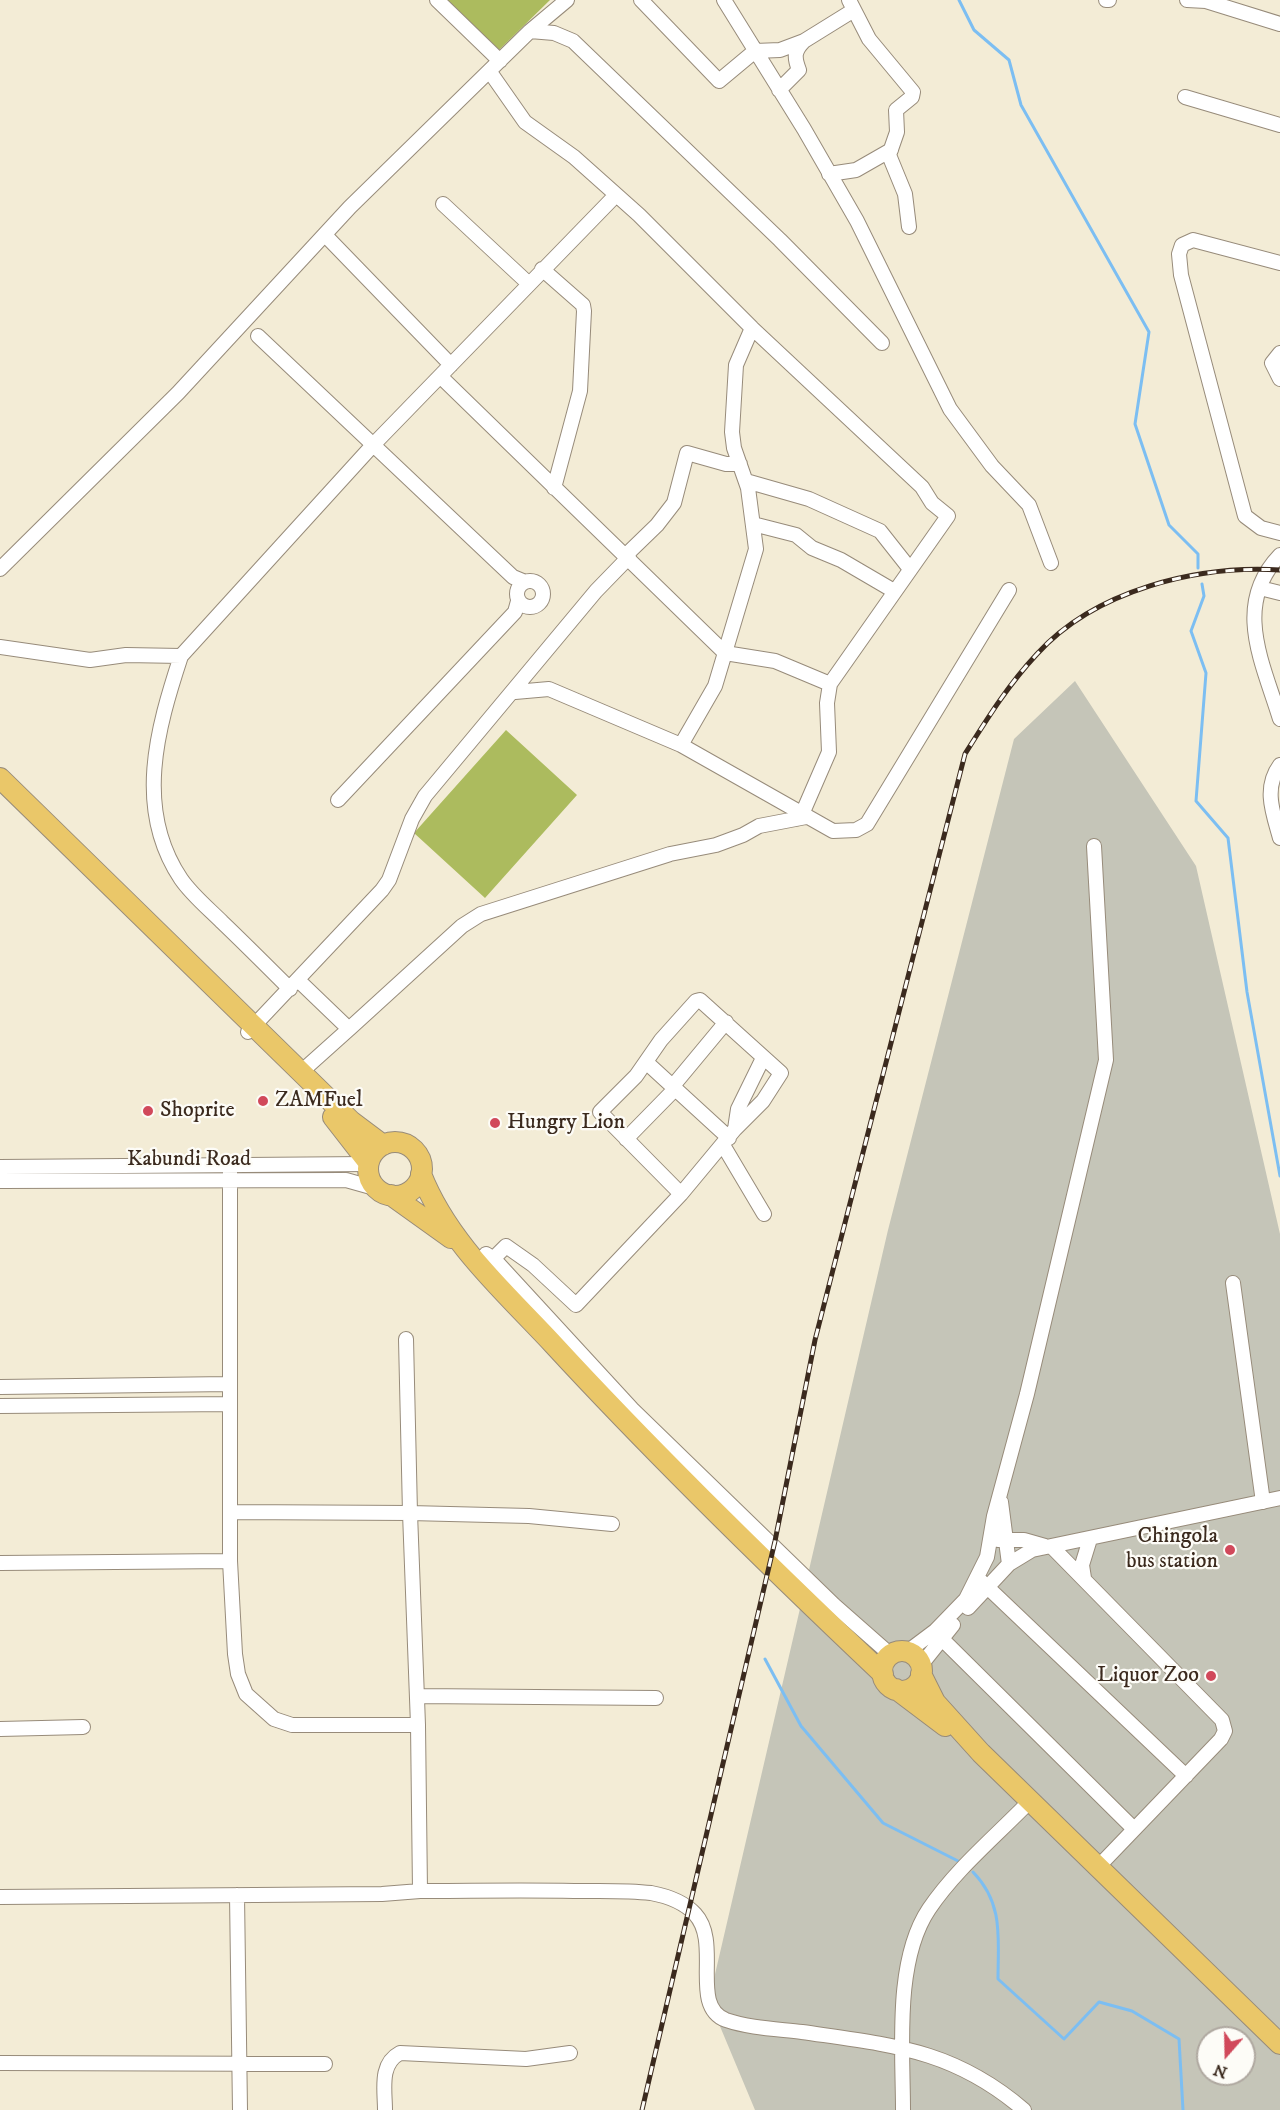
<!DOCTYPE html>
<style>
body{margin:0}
#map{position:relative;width:1280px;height:2110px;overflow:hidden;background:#f3ecd6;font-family:"IM FELL DW Pica",serif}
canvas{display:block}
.north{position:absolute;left:1196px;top:2026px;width:60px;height:60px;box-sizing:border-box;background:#fdfcf7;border:2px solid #afa8a0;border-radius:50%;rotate:200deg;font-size:16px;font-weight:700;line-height:24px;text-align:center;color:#3b2a1e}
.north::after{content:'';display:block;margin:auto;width:21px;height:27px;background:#d1495b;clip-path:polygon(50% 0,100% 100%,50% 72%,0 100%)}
</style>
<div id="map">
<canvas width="1280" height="2110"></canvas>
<div class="north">N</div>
</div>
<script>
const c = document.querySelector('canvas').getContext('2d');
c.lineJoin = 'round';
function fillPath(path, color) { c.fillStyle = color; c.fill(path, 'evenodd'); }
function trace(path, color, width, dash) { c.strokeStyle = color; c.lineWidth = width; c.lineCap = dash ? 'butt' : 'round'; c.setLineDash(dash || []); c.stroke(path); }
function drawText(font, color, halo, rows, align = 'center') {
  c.font = font + ' "IM FELL DW Pica",serif'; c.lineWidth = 4.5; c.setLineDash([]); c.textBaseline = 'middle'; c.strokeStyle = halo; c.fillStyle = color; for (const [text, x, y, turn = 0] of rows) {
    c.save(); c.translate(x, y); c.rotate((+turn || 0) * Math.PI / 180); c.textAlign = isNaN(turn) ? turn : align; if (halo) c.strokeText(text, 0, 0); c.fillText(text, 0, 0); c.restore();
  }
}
fillPath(new Path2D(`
 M1075 681 1196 866 1280 1234V2110H755L709 2000 888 1230 1014 739ZM1208 2038H1244V2074H1208Z`), '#c5c5b8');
fillPath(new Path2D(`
 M444 0H550L497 52Z
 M506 730 577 795 485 898 414 833Z`), '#acbb5e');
trace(new Path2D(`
 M959 0 974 30 1009 60 1021 105 1149 332 1135 424 1169 525 1198 554V568
 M1202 584 1204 596 1191 631 1206 673 1196 801 1228 838 1247 992 1280 1176
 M765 1659 801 1726 883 1823 962 1863
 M973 1872C1004 1904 998 1938 998 1979L1064 2039 1099 2002 1132 2011 1179 2039 1183 2110`), '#7cbef2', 3);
const minor = new Path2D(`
 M437 0 500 61
 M641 0 719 81 755 51 780 50 804 41 854 10
 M724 0 804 129 857 221 950 409 992 466 1029 505 1051 563
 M849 0 869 39 913 92 912 97 896 110 897 132 889 155 905 194 909 227
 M1106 0H1109
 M1187 0 1206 1 1280 24
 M530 31 554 33 573 41 780 240 882 343
 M490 72 525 122 574 157 639 215 752 328 922 487 932 503 948 516 830 684 827 703 829 752 803 812 796 819
 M779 90 799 70C794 57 794 51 804 41
 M1185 97 1280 125
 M829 174 856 170 891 150
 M443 204 529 284
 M325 235 451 365
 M1280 263 1193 240 1182 245 1179 254 1181 275 1245 516 1261 528 1280 533
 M542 269 583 305 584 311 580 391 554 488
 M258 336 513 577 525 582
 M1280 353 1272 363 1280 379
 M440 376 725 653 775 661 830 684
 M746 481 809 499 880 531 910 569
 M753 524 796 535 812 548 841 560 894 591
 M626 555 657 525 674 503 687 453 726 464H740
 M1280 555C1232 605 1263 663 1280 719
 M0 569 178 393 350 207 530 31 567 0
 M517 594a13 13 0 1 1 26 0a13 13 0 1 1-26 0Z
 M1260 588 1280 593
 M0 647 90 660 126 655 181 656
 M515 692 549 689 681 745 833 831 856 830 867 824 1009 590
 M681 745 715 686 756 549 748 488 734 448 732 432 736 365 752 328
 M1280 765C1263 788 1273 813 1280 838
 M338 800 515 612 518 601
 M298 980 349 1029 462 926 481 914 670 854 716 845 743 835 759 826 806 817
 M290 989C267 966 245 944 222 922 208 908 192 895 181 879 134 809 157 729 181 656L373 445 616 195
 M248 1032 382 890 389 880 412 819 425 796 596 591 629 557
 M646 1062 729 1138
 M301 1072 349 1029
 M672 1087 726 1022
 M735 1129 738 1109 763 1058
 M626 1139 675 1089
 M723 1145 764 1214
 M230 1165V1561L235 1654 238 1674 246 1694 274 1719 292 1725H418
 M0 1167 368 1164
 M0 1181 346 1180 378 1189
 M486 1254 494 1259 632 1409 834 1605 884 1649
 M473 1258 490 1262 506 1246 533 1265 576 1305 681 1194 735 1129 763 1101 781 1073 700 1000 696 1001 661 1040 636 1076 600 1112 681 1194
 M1233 1283 1263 1502
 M406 1339 410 1513 529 1516 612 1524
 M0 1387 229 1384
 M0 1406 230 1404
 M1001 1502 1009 1564
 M998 1540H1024L1045 1546
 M1051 1546 1222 1720 1225 1731 1221 1739 1098 1867
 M0 1563 230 1561
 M1084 1578 1082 1565 1090 1539
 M981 1581 1186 1776
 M968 1608 1009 1564 1032 1550 1280 1498
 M935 1632 1134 1829
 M907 1652 935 1631 966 1599 987 1557 994 1516 1027 1394 1106 1060 1094 846
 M921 1665 953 1625
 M417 1696 656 1698
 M0 1729 83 1727
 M420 1891C471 1891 522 1890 574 1891 599 1891 626 1890 651 1893 667 1896 684 1902 695 1914 722 1943 689 2006 726 2020 749 2028 777 2029 802 2032 891 2045 953 2049 1024 2110
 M237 1895 240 2110
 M0 1897 382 1894 420 1891 418 1725 410 1513 231 1512
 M0 2063 325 2064
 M385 2110C385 2090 379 2064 400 2053L526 2059 570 2053
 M903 2110C903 2050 894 1961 929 1909 956 1869 996 1836 1029 1802`);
const highway = new Path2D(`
 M0 778 351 1121 383 1145
 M333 1117 368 1162
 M368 1169a27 27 0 1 1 54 0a27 27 0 1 1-54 0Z
 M421 1174C448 1243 505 1292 554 1345 659 1459 770 1567 883 1674
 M391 1195 451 1238
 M882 1671a20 20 0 1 1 40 0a20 20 0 1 1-40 0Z
 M921 1674 935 1702 981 1753 1280 2044
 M896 1689 945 1726`);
trace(minor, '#978b7a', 16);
trace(highway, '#978b7a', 22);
trace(minor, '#fff', 14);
trace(highway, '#eac769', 20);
const rail = new Path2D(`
 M642 2110 775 1541 815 1340 965 754C987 719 1008 685 1037 654 1095 590 1197 565 1280 570`);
trace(rail, '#3b2a1e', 5);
trace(rail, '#fdfcf7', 3, [9]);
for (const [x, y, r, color] of [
 [263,1101,6,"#d1495b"],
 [148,1111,6,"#d1495b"],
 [495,1123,6,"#d1495b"],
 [1230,1550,6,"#d1495b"],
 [1211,1676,6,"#d1495b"]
]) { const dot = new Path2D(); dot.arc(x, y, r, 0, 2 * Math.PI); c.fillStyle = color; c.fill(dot); trace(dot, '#fdfcf7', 2); }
drawText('22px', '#3b2a1e', '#fdfcf7', [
 ["ZAMFuel",275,1101],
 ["Shoprite",160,1111],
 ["Hungry Lion",507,1123],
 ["Chingola",1218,1537,"right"],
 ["bus station",1218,1562,"right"],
 ["Liquor Zoo",1199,1676,"right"]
], 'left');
drawText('22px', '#3b2a1e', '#fdfcf7', [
 ["Kabundi Road",189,1160]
]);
</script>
